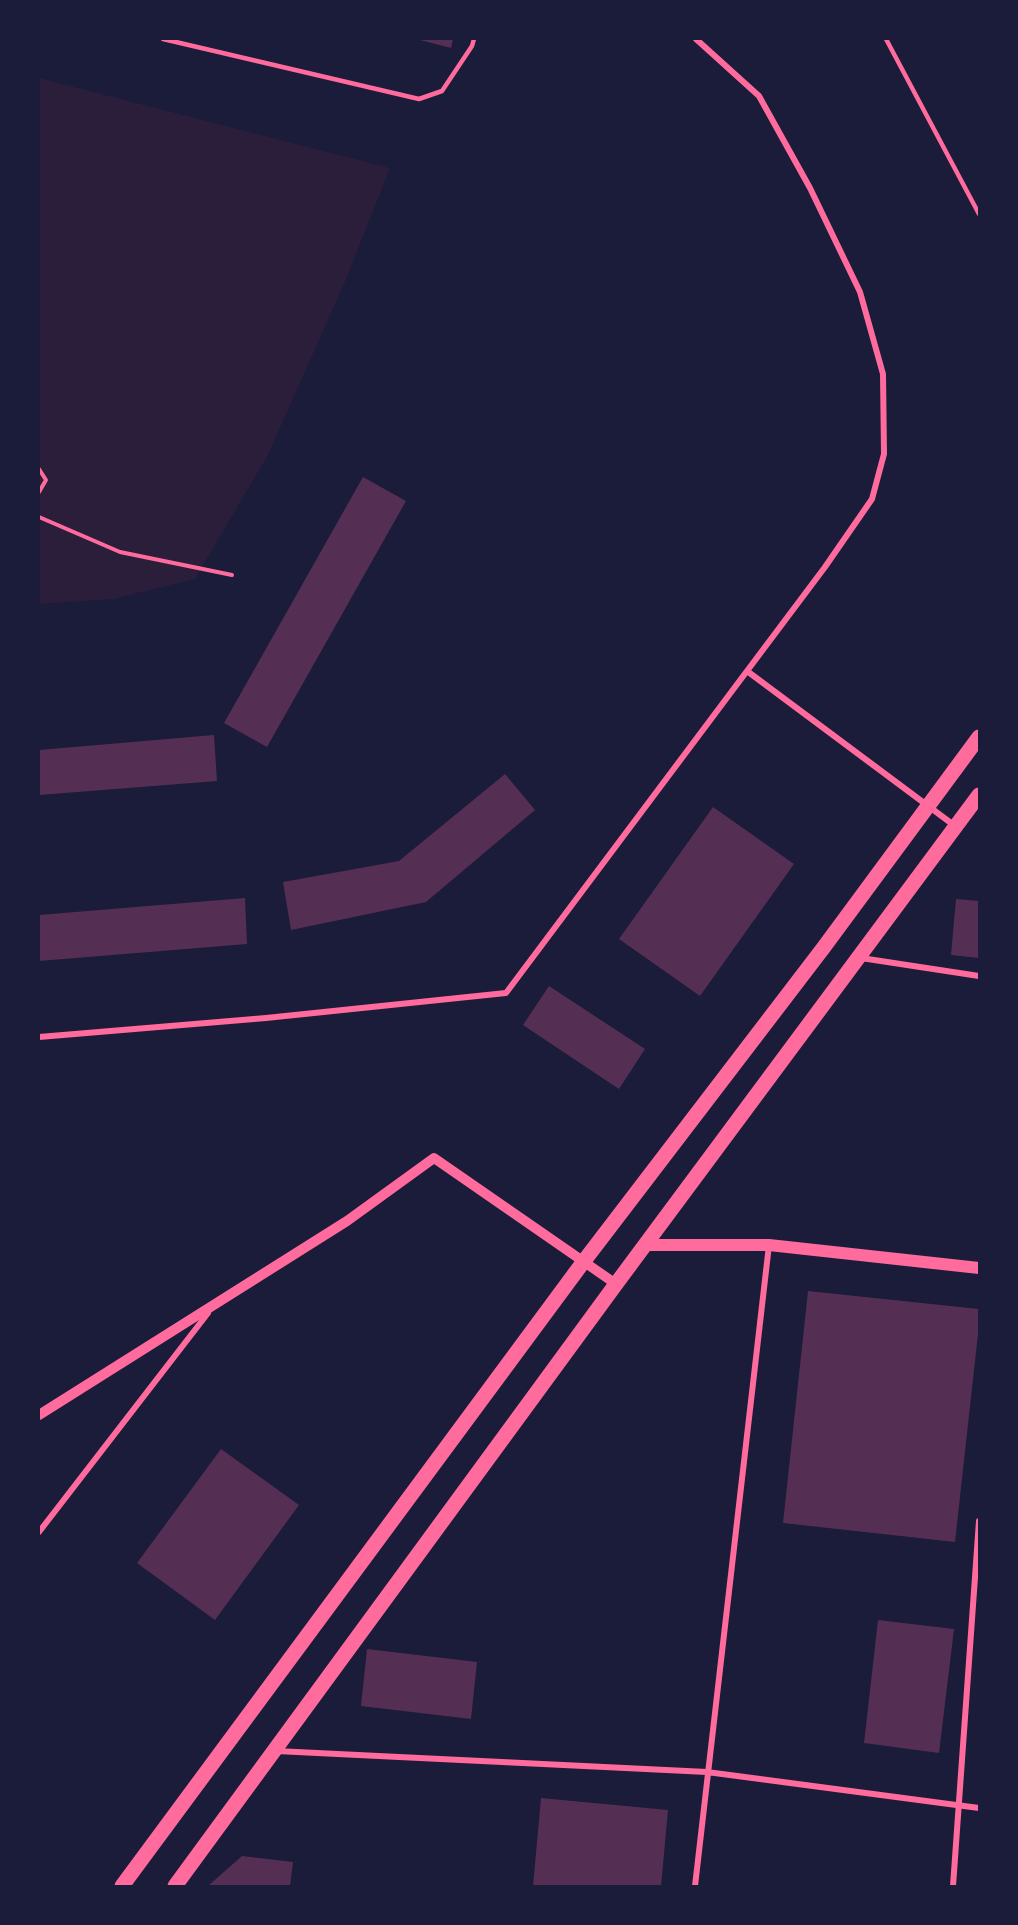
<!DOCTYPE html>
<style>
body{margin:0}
#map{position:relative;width:1018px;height:1925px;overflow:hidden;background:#1b1b3a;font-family:"DM Sans",sans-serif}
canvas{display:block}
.frame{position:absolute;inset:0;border:40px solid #1b1b3a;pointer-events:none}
</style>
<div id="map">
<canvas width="1018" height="1925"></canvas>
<div class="frame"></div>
</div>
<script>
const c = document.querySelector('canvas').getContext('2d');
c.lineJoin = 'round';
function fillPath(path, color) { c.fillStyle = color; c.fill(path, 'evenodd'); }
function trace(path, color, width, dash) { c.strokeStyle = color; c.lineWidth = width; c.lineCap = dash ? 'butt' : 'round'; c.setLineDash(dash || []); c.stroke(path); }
fillPath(new Path2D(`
 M39 78 390 168 345 282 268 455 195 579 113 599 39 604Z`), '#2a1e3b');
fillPath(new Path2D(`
 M416 39H453L451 48Z
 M363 477 406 501 267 747 224 723Z
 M214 735 217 781 39 795V750Z
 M505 774 535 810 426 902 291 930 283 882 399 861Z
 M713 807 794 864 700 996 619 939Z
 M245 898 247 944 39 961V915Z
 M956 899 979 901V958L951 955Z
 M549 986 645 1049 619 1089 523 1025Z
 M808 1291 979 1309V1325L955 1542 783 1523Z
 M221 1449 299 1505 215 1620 137 1563Z
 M878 1620 954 1629 939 1753 864 1743Z
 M367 1649 477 1662 471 1719 361 1706Z
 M541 1798 668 1810 661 1886H533Z
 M242 1856 293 1862 290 1886H208Z`), '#542f53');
trace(new Path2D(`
 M39 469 46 480 39 492
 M39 517 120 552 232 575`), '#ff6b9d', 4);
trace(new Path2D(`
 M163 39 419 99 442 91 472 46 474 39
 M886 39 979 214`), '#ff6b9d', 4.5);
trace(new Path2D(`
 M696 39 759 96 810 188 860 292 883 374 884 454 872 499 825 567 747 671
 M861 958 979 976
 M39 1037 266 1018 506 993 747 671 955 826
 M39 1532 208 1313
 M276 1751 707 1772 979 1808
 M695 1886 769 1245
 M953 1886 979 1521`), '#ff6b9d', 6);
trace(new Path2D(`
 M39 1415 347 1221 434 1158 616 1284`), '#ff6b9d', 10);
trace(new Path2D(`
 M645 1245H769L979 1268`), '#ff6b9d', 12);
trace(new Path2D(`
 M122 1886 584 1261 824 947 979 737
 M175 1886 616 1284 979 795`), '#ff6b9d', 15);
</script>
